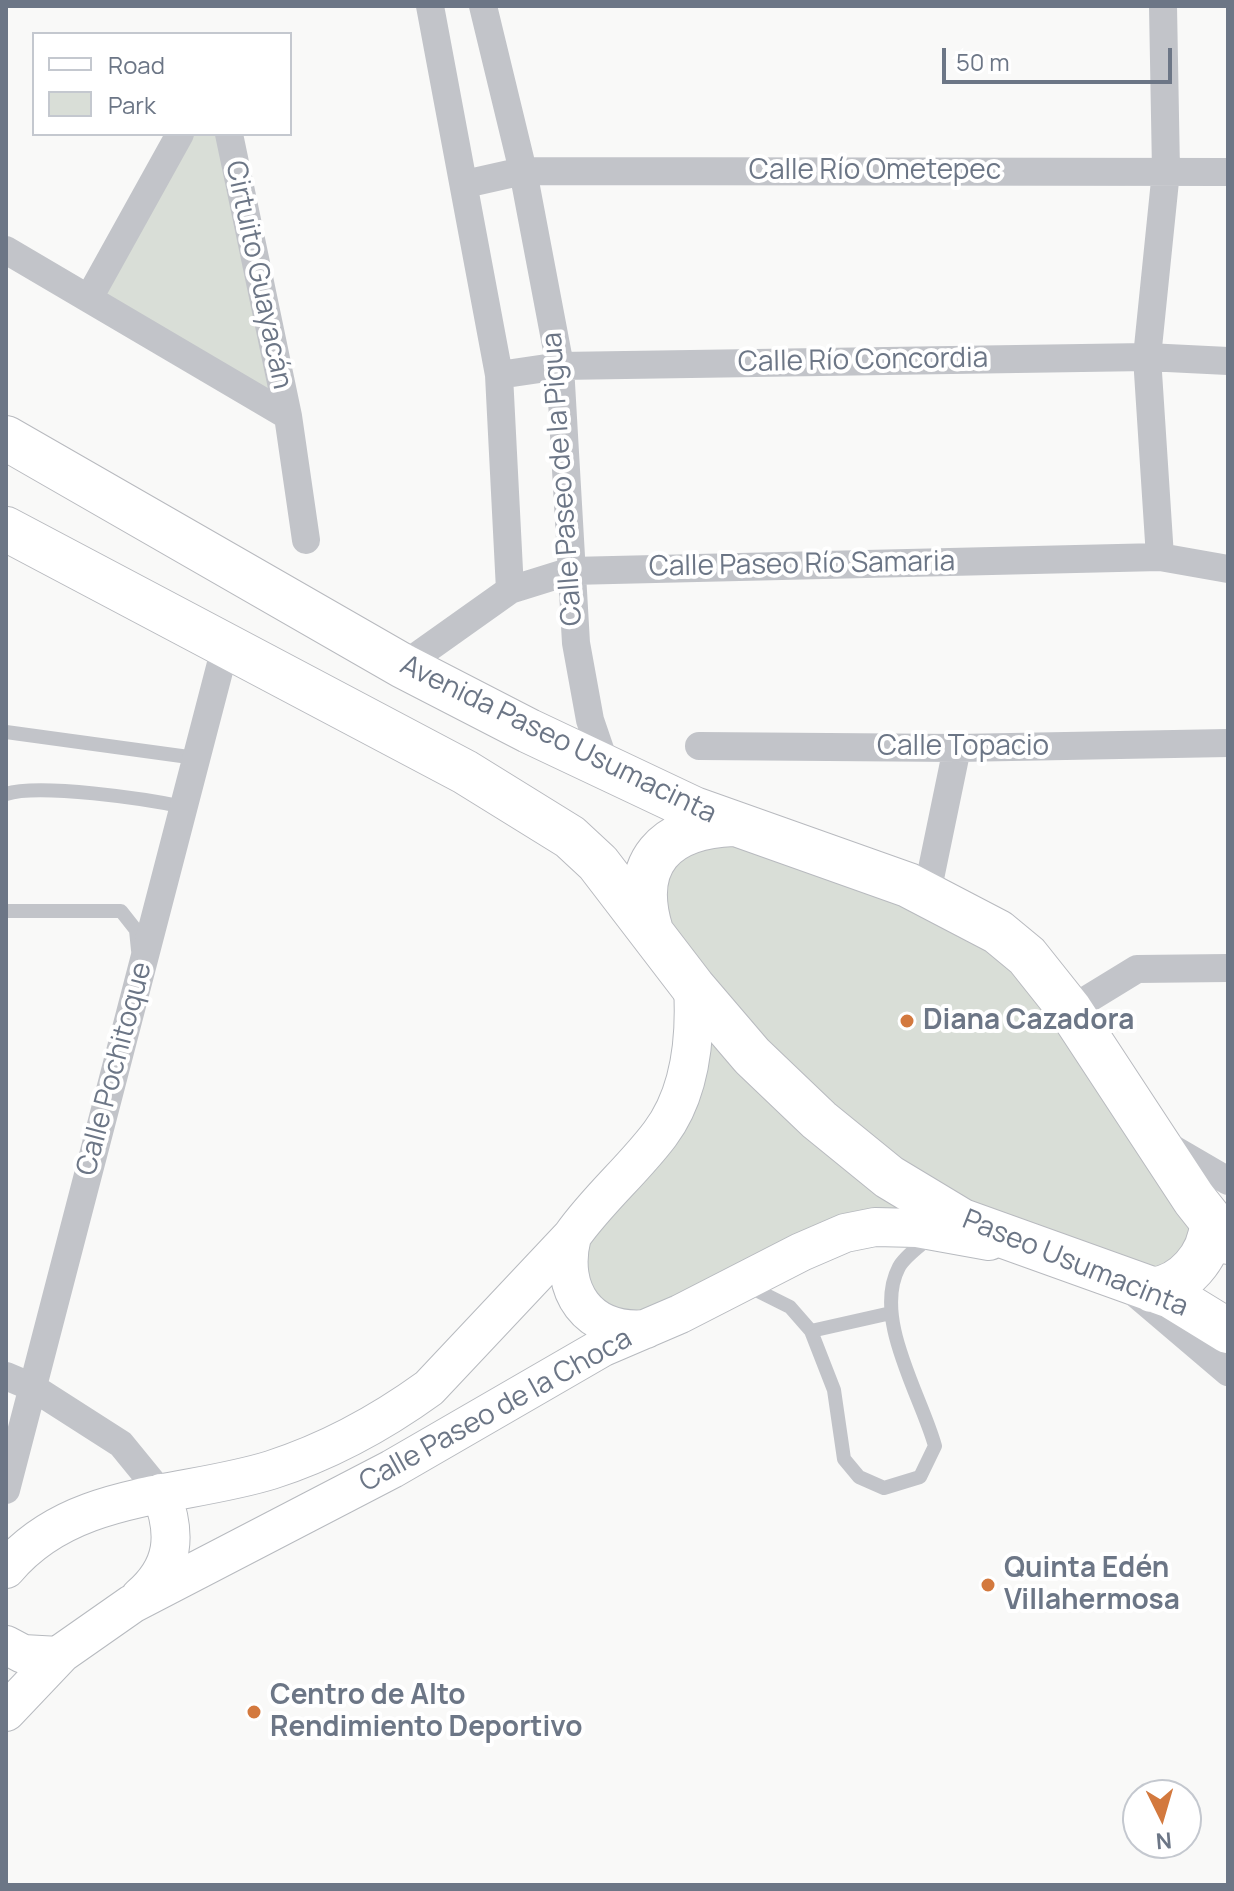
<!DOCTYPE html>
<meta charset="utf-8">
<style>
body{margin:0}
#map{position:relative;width:1234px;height:1891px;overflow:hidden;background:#f9f9f8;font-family:Manrope,sans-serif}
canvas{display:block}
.frame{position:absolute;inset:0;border:8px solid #6c7686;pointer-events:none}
.legend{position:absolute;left:32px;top:32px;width:260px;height:104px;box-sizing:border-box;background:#fff;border:2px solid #c4c8cf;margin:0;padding:10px 14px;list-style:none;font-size:24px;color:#6c7686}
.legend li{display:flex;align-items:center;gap:16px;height:40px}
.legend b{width:40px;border:2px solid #c4c8cf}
.north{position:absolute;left:1122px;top:1779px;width:80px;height:80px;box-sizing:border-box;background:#fff;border:2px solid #c4c8cf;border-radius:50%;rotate:175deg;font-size:22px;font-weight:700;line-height:32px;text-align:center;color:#6c7686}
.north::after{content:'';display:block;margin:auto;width:28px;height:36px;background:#d3793e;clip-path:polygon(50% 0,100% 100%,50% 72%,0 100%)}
.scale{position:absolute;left:942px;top:48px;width:230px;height:36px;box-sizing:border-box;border:4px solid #6c7686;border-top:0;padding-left:10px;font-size:24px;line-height:28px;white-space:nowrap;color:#6c7686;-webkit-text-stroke:6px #fff;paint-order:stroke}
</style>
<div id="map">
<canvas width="1234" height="1891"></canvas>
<div class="frame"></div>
<ul class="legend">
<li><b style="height:10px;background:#fff"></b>Road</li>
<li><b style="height:22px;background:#d9ded7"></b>Park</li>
</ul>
<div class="north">N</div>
<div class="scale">50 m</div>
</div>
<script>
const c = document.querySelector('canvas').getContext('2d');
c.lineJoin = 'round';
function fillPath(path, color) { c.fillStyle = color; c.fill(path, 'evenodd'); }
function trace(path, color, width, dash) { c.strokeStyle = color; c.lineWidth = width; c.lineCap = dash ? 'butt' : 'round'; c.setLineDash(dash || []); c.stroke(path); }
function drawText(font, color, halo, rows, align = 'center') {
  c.font = font + ' Manrope,sans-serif'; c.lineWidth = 8; c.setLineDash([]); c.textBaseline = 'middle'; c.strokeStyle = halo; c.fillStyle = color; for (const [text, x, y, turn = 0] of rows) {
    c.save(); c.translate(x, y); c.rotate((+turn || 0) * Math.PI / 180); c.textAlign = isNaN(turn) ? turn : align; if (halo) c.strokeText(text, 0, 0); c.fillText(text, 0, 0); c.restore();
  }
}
fillPath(new Path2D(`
 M180 134H229L288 416 89 298Z
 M701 827 972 916 1212 1223 1177 1284 908 1227 742 1284 602 1324 572 1236 660 1134 693 1035 645 906Z`), '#d9ded7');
const secondary = new Path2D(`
 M572 1236C558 1291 588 1334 646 1329
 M6 1569C72 1490 181 1498 271 1470 327 1452 382 1422 429 1388L572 1236C598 1199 633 1170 660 1134 691 1093 696 1037 693 987
 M140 1597C175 1567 177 1534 161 1493
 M6 1645 23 1654 59 1656
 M6 1712 62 1653 132 1604 392 1469 603 1347 680 1314 801 1252 845 1233 875 1227 917 1228 989 1241`);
const primary = new Path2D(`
 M6 438 403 666 529 731 694 809 908 885 998 932 1027 956 1070 1010 1194 1199 1228 1242
 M6 529 465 772 570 837 598 863 693 987 752 1056 819 1120 889 1177 962 1221 1171 1296 1228 1331
 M651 931C630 862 665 827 733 824
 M1152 1290C1184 1286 1210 1257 1212 1223`);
trace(secondary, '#b7babf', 40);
trace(primary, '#b8babf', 46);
trace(new Path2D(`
 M6 732 196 758
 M6 794C39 783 147 799 184 807
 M6 911H121L136 930 138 950
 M748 1286 790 1307 811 1331 834 1390 844 1459 859 1477 884 1488 920 1477 935 1446C921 1395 872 1318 899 1267 905 1256 920 1246 930 1237
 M811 1331 891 1313`), '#c2c4c9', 14);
trace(new Path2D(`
 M430 6 499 375 510 590
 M483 6 523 171 560 366 576 643 590 720 605 764
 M229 134 288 416 306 540
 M465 184 523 171 1228 172
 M6 250 288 416
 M89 298 180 134
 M499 375 560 366 1147 357 1228 361
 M1160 557 1147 357 1166 171 1163 6
 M403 666 510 590 571 571 1160 557 1228 569
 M699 746 957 748 1228 743
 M927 893 957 748
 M1070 1010 1137 969 1228 968
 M1163 1143 1228 1181
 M1134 1292 1228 1372
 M6 1376 32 1387 121 1444 161 1493
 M6 1490 225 648`), '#c2c4c9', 28);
trace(secondary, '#fff', 38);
trace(primary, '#fff', 44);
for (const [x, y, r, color] of [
 [907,1021,8,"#d3793e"],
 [988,1585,8,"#d3793e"],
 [254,1712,8,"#d3793e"]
]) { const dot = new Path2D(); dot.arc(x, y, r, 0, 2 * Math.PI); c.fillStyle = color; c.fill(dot); trace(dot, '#fff', 3); }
drawText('28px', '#6c7686', '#fff', [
 ["Calle Río Ometepec",875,171],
 ["Cirtuito Guayacán",258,275,78],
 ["Calle Río Concordia",863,361,-1],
 ["Calle Paseo de la Pigua",563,479,-94],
 ["Calle Paseo Río Samaria",802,565,-1],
 ["Avenida Paseo Usumacinta",558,740,26],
 ["Calle Topacio",963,747],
 ["Calle Pochitoque",115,1069,-75],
 ["Paseo Usumacinta",1075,1264,22],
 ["Calle Paseo de la Choca",496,1411,-29]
]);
drawText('bold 28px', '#6c7686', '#fff', [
 ["Diana Cazadora",923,1021],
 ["Quinta Edén",1004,1569],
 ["Villahermosa",1004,1601],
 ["Centro de Alto",270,1696],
 ["Rendimiento Deportivo",270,1728]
], 'left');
</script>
